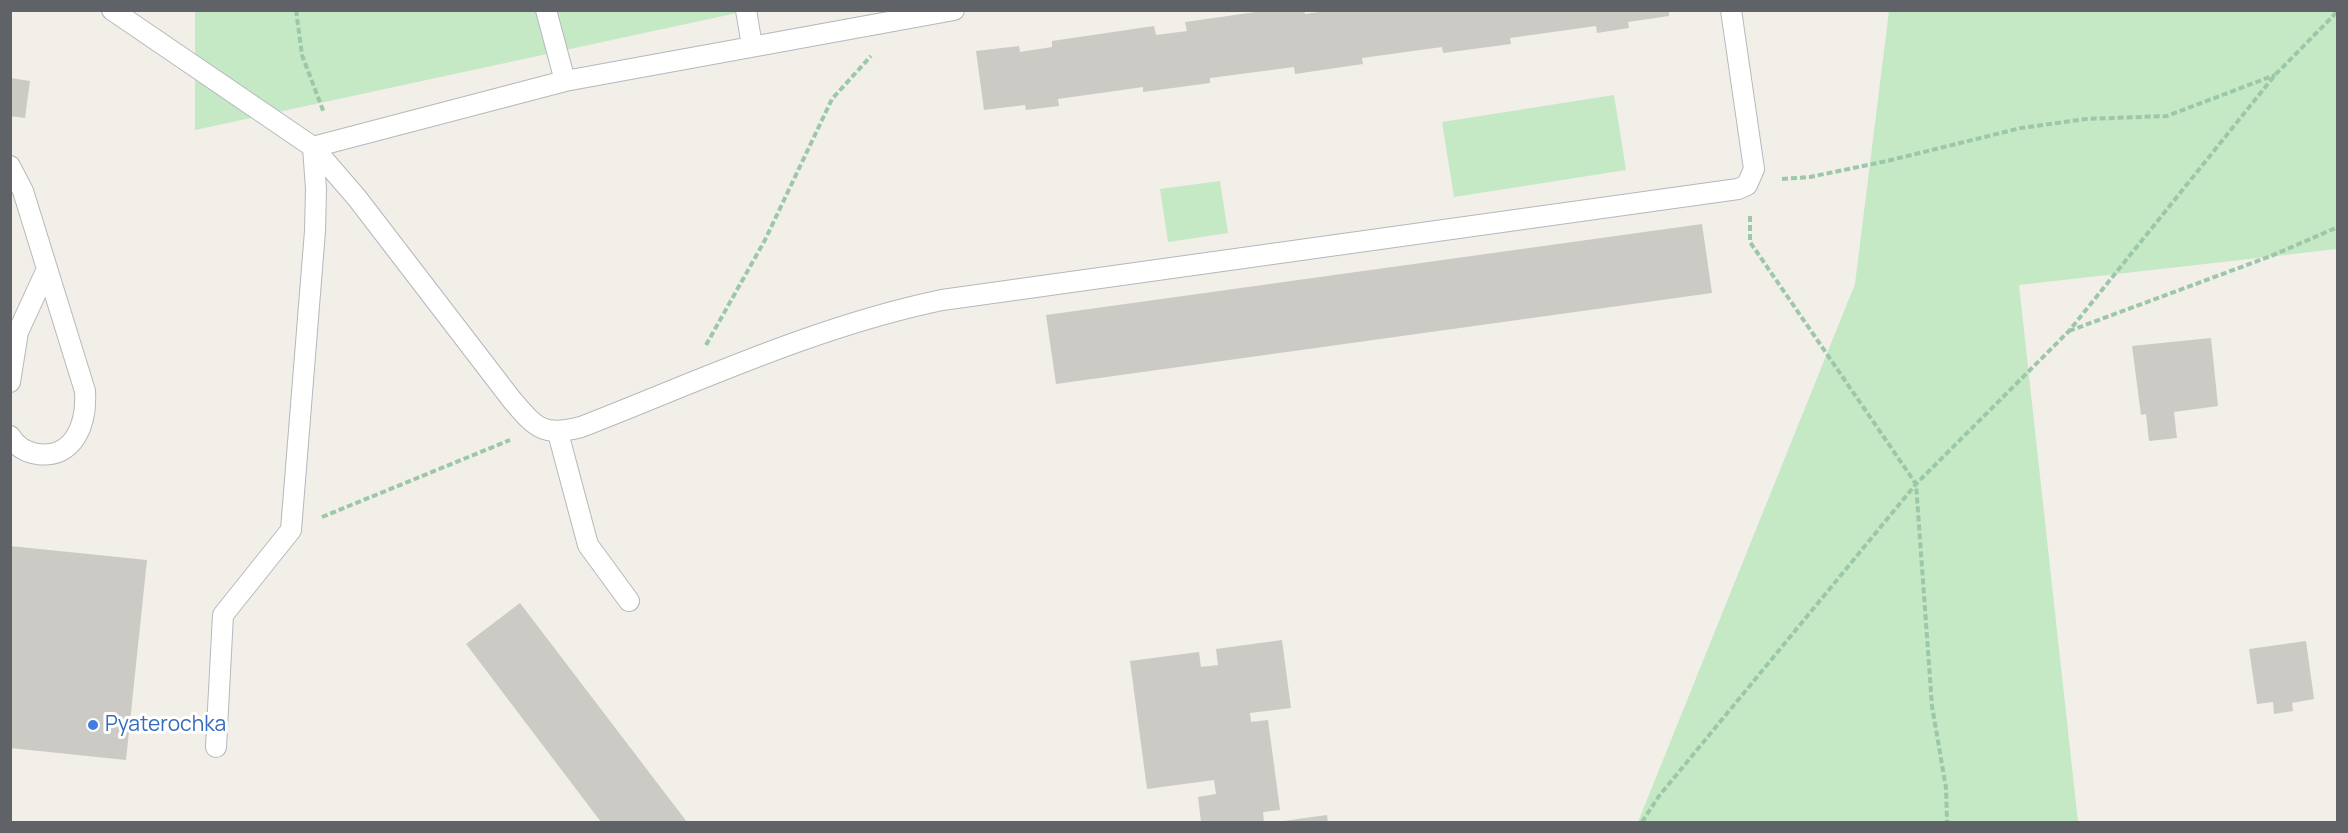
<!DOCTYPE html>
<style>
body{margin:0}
#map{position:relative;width:2348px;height:833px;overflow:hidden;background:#f1efe8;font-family:Manrope,sans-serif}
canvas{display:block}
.frame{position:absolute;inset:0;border:12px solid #5f6368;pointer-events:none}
</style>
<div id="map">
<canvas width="2348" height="833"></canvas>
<div class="frame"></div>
</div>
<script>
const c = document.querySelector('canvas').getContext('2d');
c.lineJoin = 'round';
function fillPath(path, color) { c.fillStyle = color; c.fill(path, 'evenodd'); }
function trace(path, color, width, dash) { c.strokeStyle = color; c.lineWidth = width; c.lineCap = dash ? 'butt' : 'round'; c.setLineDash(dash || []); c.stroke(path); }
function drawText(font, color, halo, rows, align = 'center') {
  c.font = font + ' Manrope,sans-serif'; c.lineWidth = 6; c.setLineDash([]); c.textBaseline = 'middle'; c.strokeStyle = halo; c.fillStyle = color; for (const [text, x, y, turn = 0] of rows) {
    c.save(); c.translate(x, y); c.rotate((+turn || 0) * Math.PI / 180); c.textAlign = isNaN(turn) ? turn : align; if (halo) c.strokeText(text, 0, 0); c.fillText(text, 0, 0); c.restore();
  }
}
fillPath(new Path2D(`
 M195 11H746L195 130Z
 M1889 11H2337V249L2019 285 2078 822H1638L1855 284Z
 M1614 95 1626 170 1454 197 1442 122Z
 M1220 181 1228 233 1168 242 1160 189Z`), '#c5e8c5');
fillPath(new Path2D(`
 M1270 10H1304L1305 14 1333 10H1669V16L1628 22 1629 28 1597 33 1596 26 1510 38 1511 44 1443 53 1442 47 1362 58 1363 64 1295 74 1294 67 1210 78V83L1143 92V87L1058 99 1059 106 1026 110 1025 105 984 110 976 51 1019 46 1020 52 1052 47V41L1154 26 1156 35 1187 31 1185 22Z
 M10 78 30 81 25 118 10 116Z
 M1702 224 1712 293 1056 384 1046 315Z
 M2211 338 2218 406 2174 412 2177 438 2149 441 2146 414 2141 415 2132 346Z
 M10 546 147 560 126 760 10 748Z
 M520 603 687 822H601L466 644Z
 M1282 640 1291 708 1250 713 1251 722 1268 720 1280 810 1263 812 1264 822H1201L1198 797 1216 794 1214 780 1147 789 1130 661 1199 652 1201 667 1218 665 1216 649Z
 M2306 641 2314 699 2292 703 2293 711 2274 714 2273 702 2257 704 2249 649Z
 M1327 815 1328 822H1283V821Z`), '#cccac5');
const lane = new Path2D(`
 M112 10 313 147 357 198 512 400C536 428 543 437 581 427 699 381 817 326 942 300L1738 189 1747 185 1754 169 1731 10
 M546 10 565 81
 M746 10 752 46
 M313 147 565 81 954 10
 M10 166 23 191 85 391C87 423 75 459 37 454 25 452 16 446 10 436
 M10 382 18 332 47 269
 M558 433 588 545 629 601
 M216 747 223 615 291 530 315 231 316 189 313 147`);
trace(lane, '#b5b8bc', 22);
trace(new Path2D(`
 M296 10 302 55 324 113
 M1782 179 1810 177 1887 161 2021 128 2086 119 2167 116 2275 75
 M1750 216V242L1916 484 1932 706 1946 788 1947 822
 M2069 331 2271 256 2338 227
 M706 345 765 240 832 99 871 56
 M322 517 510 440
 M1642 822 1659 796 1916 484 2069 331 2275 75 2338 11`), '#9cc7a9', 4, [6, 3]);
trace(lane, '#fff', 20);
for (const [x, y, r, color] of [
 [93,725,6,"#3f7fe0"]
]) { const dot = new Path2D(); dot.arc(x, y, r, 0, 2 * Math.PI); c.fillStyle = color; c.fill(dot); trace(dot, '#fff', 2); }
drawText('21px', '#366cbe', '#fff', [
 ["Pyaterochka",105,725]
], 'left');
</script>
